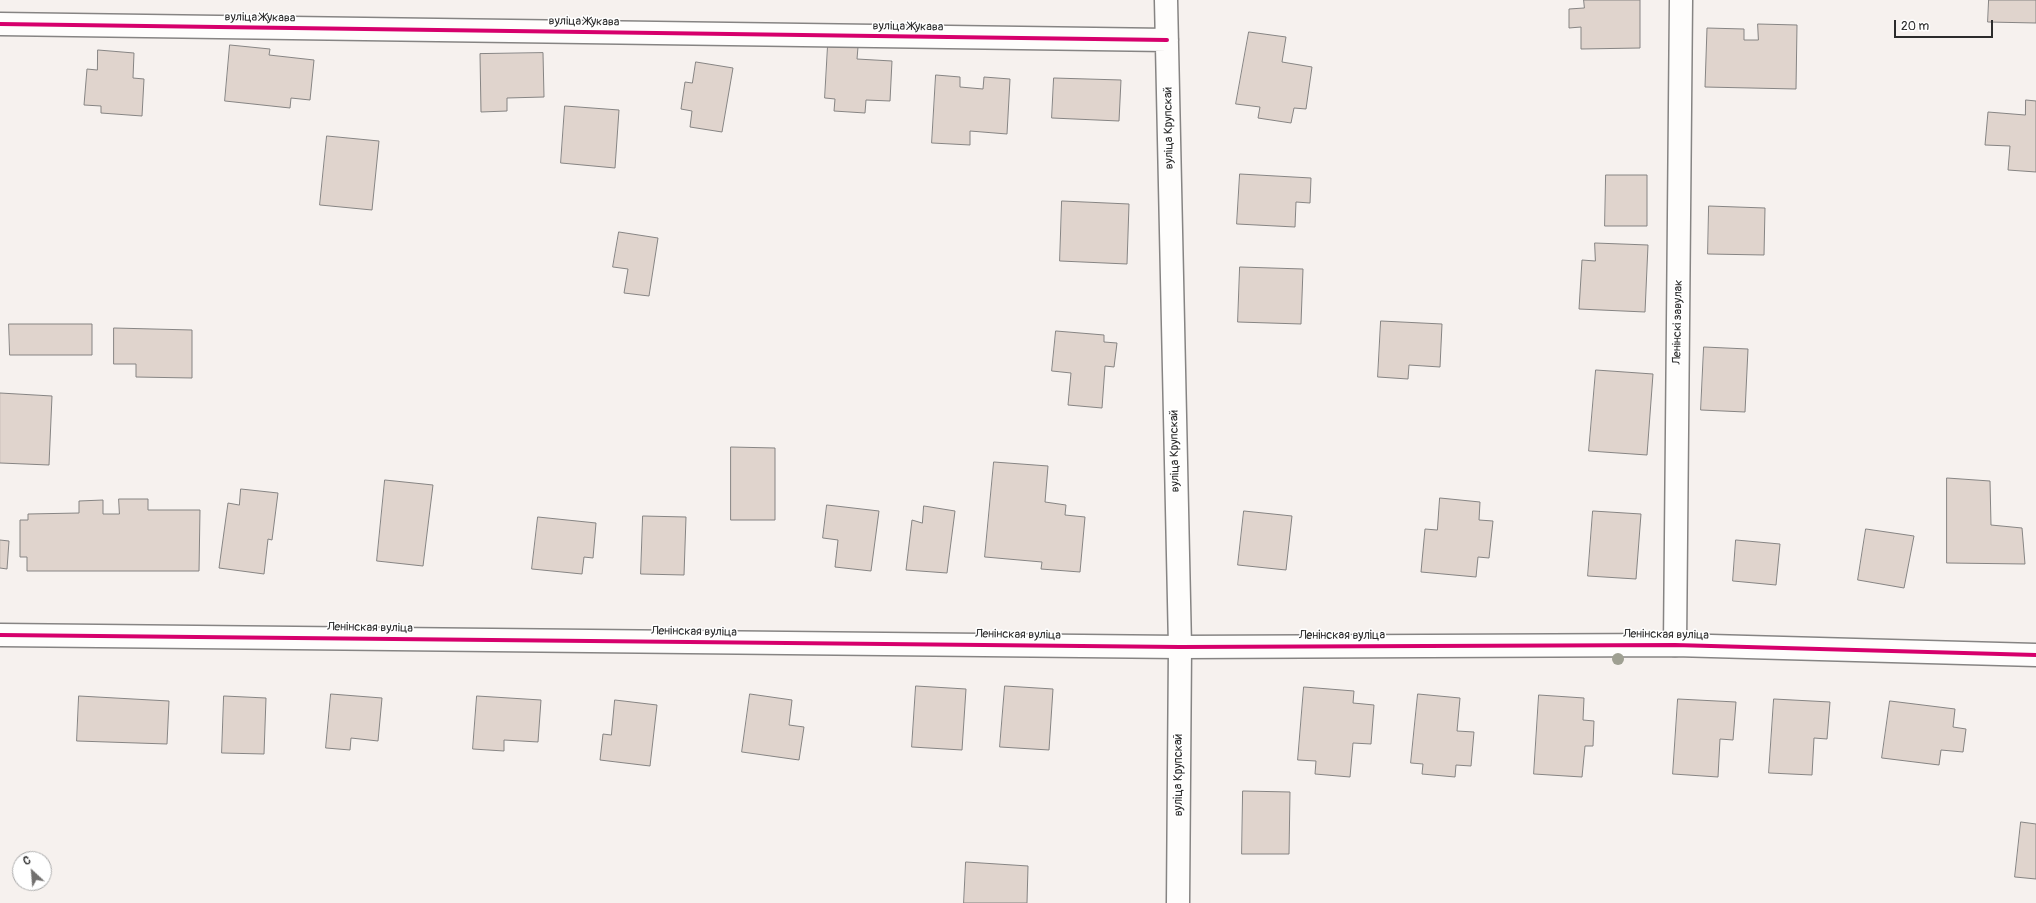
<!DOCTYPE html>
<meta charset="utf-8">
<style>
body{margin:0}
#map{position:relative;width:2036px;height:903px;overflow:hidden;background:#f6f1ee;font-family:Pangolin,sans-serif}
canvas{display:block}
.north{position:absolute;left:12px;top:851px;width:40px;height:40px;box-sizing:border-box;background:#fff;border:1px solid #aaa;border-radius:50%;rotate:334deg;font-size:11px;font-weight:700;line-height:16px;text-align:center;color:#2b2b2b}
.north::after{content:'';display:block;margin:auto;width:14px;height:18px;background:#72706f;clip-path:polygon(50% 0,100% 100%,50% 72%,0 100%)}
.scale{position:absolute;left:1894px;top:20px;width:99px;height:18px;box-sizing:border-box;border:2px solid #2b2b2b;border-top:0;padding-left:5px;font-size:12px;line-height:14px;white-space:nowrap;color:#2b2b2b;-webkit-text-stroke:3px #fff;paint-order:stroke}
</style>
<div id="map">
<canvas width="2036" height="903"></canvas>
<div class="north">С</div>
<div class="scale">20 m</div>
</div>
<script>
const c = document.querySelector('canvas').getContext('2d');
c.lineJoin = 'round';
function fillPath(path, color) { c.fillStyle = color; c.fill(path, 'evenodd'); }
function trace(path, color, width, dash) { c.strokeStyle = color; c.lineWidth = width; c.lineCap = dash ? 'butt' : 'round'; c.setLineDash(dash || []); c.stroke(path); }
function drawText(font, color, halo, rows, align = 'center') {
  c.font = font + ' Pangolin,sans-serif'; c.lineWidth = 3; c.setLineDash([]); c.textBaseline = 'middle'; c.strokeStyle = halo; c.fillStyle = color; for (const [text, x, y, turn = 0] of rows) {
    c.save(); c.translate(x, y); c.rotate((+turn || 0) * Math.PI / 180); c.textAlign = isNaN(turn) ? turn : align; if (halo) c.strokeText(text, 0, 0); c.fillText(text, 0, 0); c.restore();
  }
}
const building = new Path2D(`
 M1584 0H1640V48L1581 49V27L1569 28V9L1584 8Z
 M1989 0H2036V23L1988 22Z
 M1758 24 1797 25 1796 89 1705 87 1707 28 1744 29V40H1758Z
 M1249 32 1286 37 1282 62 1312 67 1306 109 1294 108 1291 123 1258 118 1260 107 1236 104Z
 M230 45 270 49 269 55 314 60 310 100 291 98 290 108 225 101Z
 M828 45 858 47 857 59 892 61 890 101 866 100 865 113 834 111 835 99 825 98Z
 M98 50 134 53 133 78 144 79 142 116 101 113V106L84 105 87 69 97 70Z
 M543 53 544 97 507 98V111L481 112 480 54Z
 M696 62 733 68 722 132 690 127 692 111 681 109 685 82 692 83Z
 M936 75 960 77V87L983 89 984 77 1010 79 1007 134 970 131V145L932 143Z
 M1054 78 1121 80 1119 121 1052 118Z
 M2026 100 2036 101V172L2008 170 2010 146 1985 145 1988 112 2025 115Z
 M565 106 619 110 615 168 561 163Z
 M327 136 379 141 372 210 320 205Z
 M1240 174 1311 178 1310 203 1296 202 1295 227 1237 224Z
 M1606 175H1647V226H1605Z
 M1062 201 1129 204 1127 264 1060 261Z
 M1709 206 1765 208 1764 255 1708 254Z
 M619 232 658 238 649 296 624 293 628 269 613 267Z
 M1595 243 1648 245 1645 312 1579 309 1582 260 1595 261Z
 M1240 267 1303 269 1301 324 1238 322Z
 M1381 321 1442 324 1440 367 1409 365 1408 379 1378 377Z
 M9 324H92V355H10Z
 M114 328 192 330V378L136 377V364H114Z
 M1056 331 1104 335V342L1117 343 1114 367 1105 366 1102 408 1068 405 1071 373 1052 371Z
 M1704 347 1748 349 1745 412 1701 410Z
 M1596 370 1653 374 1647 455 1589 451Z
 M0 393 52 396 49 465 0 463Z
 M731 447 775 448V520H731Z
 M994 462 1048 466 1045 502 1066 505 1065 515 1085 517 1080 572 1041 569 1042 562 985 557Z
 M1947 478 1990 481 1991 525 2022 528 2025 564 1947 563Z
 M385 480 433 485 423 566 377 561Z
 M241 489 278 493 272 540 268 539 264 574 219 568 228 503 239 505Z
 M1440 498 1480 502 1479 520 1493 521 1489 558 1478 557 1476 577 1421 572 1425 529 1437 530Z
 M119 499H148V510H200L199 571H27V557H20V520H28V514L79 513V501L103 500V514H119Z
 M827 505 879 511 871 571 835 567 838 540 823 538Z
 M924 506 955 511 947 573 906 570 912 520 922 523Z
 M1244 511 1292 516 1286 570 1238 565Z
 M1593 511 1641 514 1636 579 1588 576Z
 M643 516 686 517 684 575 641 574Z
 M538 517 596 523 593 558 584 557 582 574 532 569Z
 M1866 529 1914 536 1904 588 1858 580Z
 M0 540 9 541 7 569 0 568Z
 M1736 540 1780 544 1776 585 1733 581Z
 M916 686 966 689 962 750 912 747Z
 M1005 686 1053 689 1049 750 1000 747Z
 M1304 687 1354 691 1353 703 1374 705 1371 744 1353 743 1350 777 1315 774 1316 761 1298 760Z
 M331 694 382 698 378 741 351 738 350 750 326 748Z
 M750 694 792 700 789 725 804 727 799 760 742 752Z
 M1418 694 1460 698 1457 731 1474 732 1471 766 1456 765 1455 777 1422 774 1423 764 1411 763Z
 M1539 695 1584 698 1583 720 1594 721 1593 746H1585L1582 777 1534 774Z
 M79 696 169 701 167 744 77 741Z
 M224 696 266 698 264 754 222 753Z
 M477 696 541 700 538 742 504 740V751L473 749Z
 M1678 699 1736 702 1733 740 1720 739 1718 777 1673 774Z
 M1774 699 1830 702 1827 739 1814 738 1812 775 1769 773Z
 M615 700 657 705 650 766 600 760 603 734 611 735Z
 M1890 701 1955 709 1953 727 1966 729 1963 752 1941 750 1939 765 1882 758Z
 M1243 791 1290 792 1289 854H1242Z
 M2021 822 2036 824V879L2015 877Z
 M966 862 1028 866 1027 903H964Z`);
fillPath(building, '#e0d4cd');
trace(building, '#868483', 1);
const minor = new Path2D(`
 M1166 0 1180 647 1178 903
 M0 24 1167 40
 M1675 645 1681 0`);
const tertiary = new Path2D(`
 M0 635 1180 647 1675 645 2036 655`);
trace(minor, '#868483', 25);
trace(tertiary, '#868483', 25);
trace(minor, '#fefdfc', 22);
trace(tertiary, '#fefdfc', 22);
trace(new Path2D(`
 M0 24 1167 40
 M0 635 1180 647 1675 645 2036 655`), '#d6006c', 4);
c.fillStyle = '#9fa092';
for (const [x, y] of [
 [1618,659]
]) { c.beginPath(); c.arc(x, y, 6, 0, 2 * Math.PI); c.fill(); }
drawText('12px', '#2b2b2b', '#fff', [
 ["вуліца Жукава",260,18,1],
 ["вуліца Жукава",584,22,1],
 ["вуліца Жукава",908,27,1],
 ["вуліца Крупскай",1169,128,-91],
 ["Ленінскі завулак",1678,322,-89],
 ["вуліца Крупскай",1175,451,-91],
 ["Ленінская вуліца",370,628,1],
 ["Ленінская вуліца",694,632,1],
 ["Ленінская вуліца",1018,635,1],
 ["Ленінская вуліца",1666,635,1],
 ["Ленінская вуліца",1342,636],
 ["вуліца Крупскай",1179,775,-90]
]);
</script>
